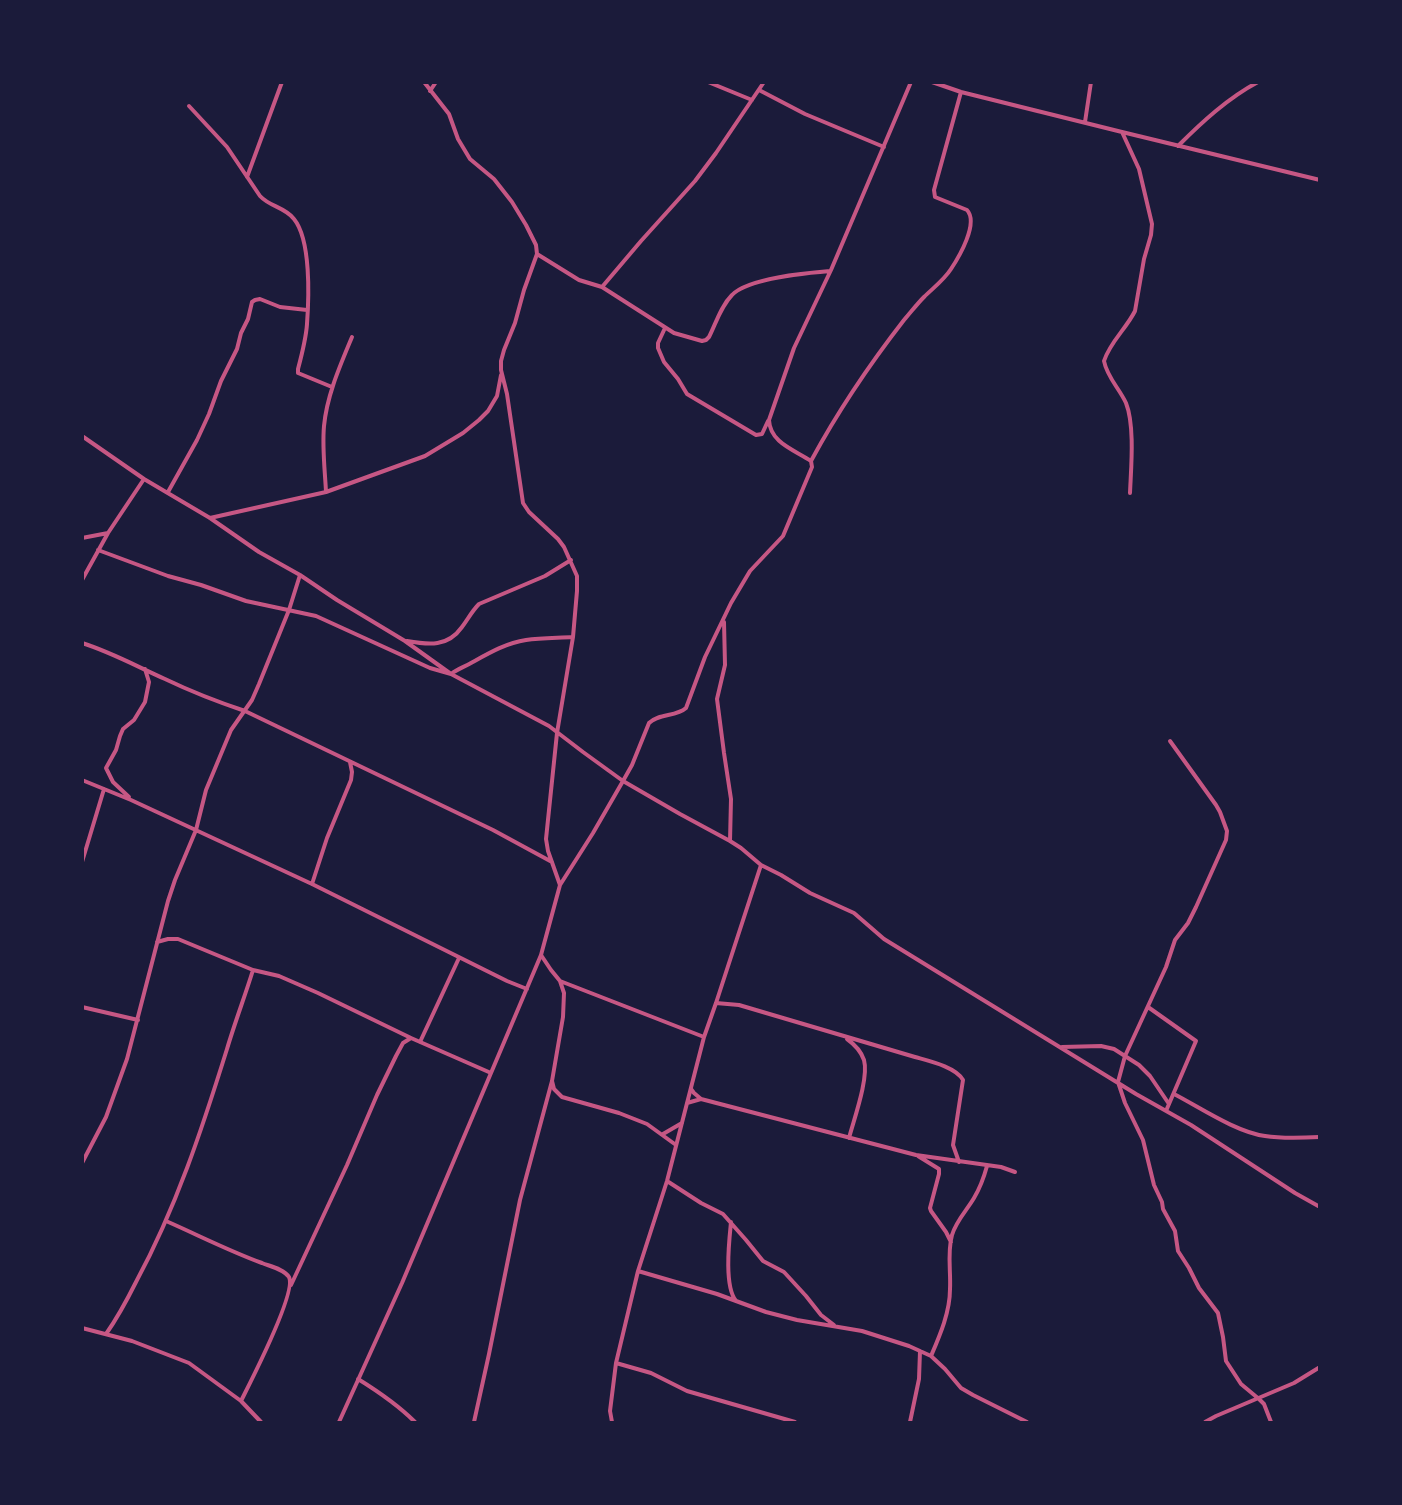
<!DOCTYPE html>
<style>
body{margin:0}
#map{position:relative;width:1402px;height:1505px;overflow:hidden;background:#1b1b3a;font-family:"Asap Condensed",sans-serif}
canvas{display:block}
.frame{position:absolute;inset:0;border:84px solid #1b1b3a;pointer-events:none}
</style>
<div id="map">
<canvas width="1402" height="1505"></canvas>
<div class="frame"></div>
</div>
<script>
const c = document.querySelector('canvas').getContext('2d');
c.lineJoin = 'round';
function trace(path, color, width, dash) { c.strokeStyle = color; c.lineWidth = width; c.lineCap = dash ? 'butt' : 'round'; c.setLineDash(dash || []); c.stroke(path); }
trace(new Path2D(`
 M708 82 752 100
 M932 82 961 92 1122 132 1320 180
 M759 90 805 114 884 147
 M430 91 436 82
 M189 106 227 147 260 196C270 207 285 207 294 219 311 240 309 297 307 324 306 339 302 354 298 369V373L332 387
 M1085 122 1091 82
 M1122 132 1139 169 1152 224 1151 235 1144 259 1135 311C1126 329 1110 342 1104 361 1107 377 1119 388 1126 403 1135 426 1131 468 1130 493
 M1178 146C1202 122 1228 98 1258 82
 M247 177 282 82
 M537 254 579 280 602 287 674 333 702 341 706 340 709 337C716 323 721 306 732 295 748 278 806 273 830 271
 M602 287 641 241 695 181 716 153 764 82
 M665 328 658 343V348L664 362 678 379 687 394 756 435 762 434 768 421
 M82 436 144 479 210 518 259 552 300 575 337 600 405 641 451 674 549 726 583 752 623 781 680 814 730 841 741 848 761 865 781 875 810 893 854 913 884 939 1136 1094 1191 1125 1295 1193 1320 1207
 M811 461C838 411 869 365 904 320 911 312 917 304 924 297 933 288 944 280 951 269 959 257 979 223 967 210L935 197 934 190 961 92
 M168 492 197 440 209 414 221 381 237 349 241 333 248 319 252 302 255 300 260 299 280 307 307 310
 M326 492C325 471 322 448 324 426 327 395 340 366 352 337
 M210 518 326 492 425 456 463 433 479 420 488 411 497 396 501 375
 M82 538 108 533
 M98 550 168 576 201 585 246 601 316 616 430 668 451 674C457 669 464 667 471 663 489 653 506 643 526 640 541 638 558 638 573 637
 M82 580 108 533 144 479
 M724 622 725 665 717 699 724 753 731 799 730 841
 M407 641C429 645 448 647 462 627 468 619 472 611 479 604L545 576 571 560
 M82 643C111 652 138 667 165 679 190 691 218 702 245 711L493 830 552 862
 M1170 741 1216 805 1220 812 1227 831 1226 840 1196 907 1188 923 1175 940 1166 967 1125 1056 1118 1082 1125 1103 1143 1140 1154 1185 1162 1202 1163 1209 1175 1231 1178 1251 1189 1268 1199 1288 1218 1313 1223 1337 1226 1361 1241 1384 1259 1399 1264 1404 1271 1422
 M82 780 131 800 312 884 507 981 527 989
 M129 797 113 782 106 768 116 750 120 736 123 729 134 720 145 702 149 682 145 669
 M82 862 104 789
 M312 884 327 838 351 780 352 772 350 762
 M560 885 593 833 623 781 632 765 649 723C659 713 676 717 686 708L705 657 731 603 750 571 783 536 812 467 811 461C795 450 770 443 769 420L794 348 831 270 911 82
 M157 942 168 939H178L253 970 279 976 318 993 411 1038 491 1073
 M560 981 704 1037
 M716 1003 739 1005 915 1057C929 1061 956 1067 963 1080L953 1145 959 1162
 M82 1007 138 1020
 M1148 1007 1196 1041 1166 1111
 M847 1039C854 1044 861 1051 864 1060 869 1078 854 1119 849 1138
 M420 1042 459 958
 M1062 1047 1101 1046 1114 1049 1139 1065 1150 1076 1169 1104
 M552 1081 554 1089 562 1097 619 1113 647 1124 676 1145
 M691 1089 694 1093 701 1099 916 1155 1001 1167 1015 1172
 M1174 1094C1201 1108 1236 1132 1265 1136 1283 1139 1301 1138 1320 1137
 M687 1103 701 1099
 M663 1134 682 1123
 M918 1156 939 1169V1174L930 1208 931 1211 946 1232 951 1242
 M82 1163 106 1117 127 1059 168 901 175 880 196 830 206 790 231 730 252 700 259 684 289 610 300 575
 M667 1181 701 1203 723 1214 746 1240 763 1261 784 1272 806 1296 821 1315 834 1325
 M166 1221C198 1235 229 1251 262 1263 269 1266 284 1269 289 1277 297 1292 250 1383 241 1401
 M731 1222C729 1242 724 1286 736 1301
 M638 1271 717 1294 766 1312 797 1320 862 1331 909 1346 931 1356 945 1369 961 1388 973 1395 1027 1422
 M291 1285 347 1165 377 1095 396 1056 403 1043 411 1038
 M82 1328 132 1341 189 1363 241 1401 261 1422
 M106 1334C118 1317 127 1300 136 1282 176 1208 202 1129 227 1049 235 1022 245 996 253 970
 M931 1356C940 1335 950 1312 950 1289 951 1271 947 1253 952 1235 956 1221 967 1210 974 1198 980 1188 984 1177 987 1166
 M616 1363 651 1373 687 1391 795 1422
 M358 1379C379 1392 398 1405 415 1422
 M339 1422 402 1283 541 955 560 885 548 851 546 839 557 733 573 637 577 591V576L564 547 558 539 529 512 523 503 507 394 501 370V361L504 350 515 323 524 290 537 254 536 245 526 225 512 202 494 179 470 159 458 139 449 114 424 82
 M474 1422 489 1354 520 1200 552 1081 563 1017 564 993 560 981 551 970 541 955
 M612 1422 610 1411 616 1363 638 1271 667 1181 704 1037 716 1003 761 865
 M910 1422 919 1379 920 1351
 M1205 1422 1216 1416 1294 1383 1320 1367`), '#c65784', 4);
</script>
